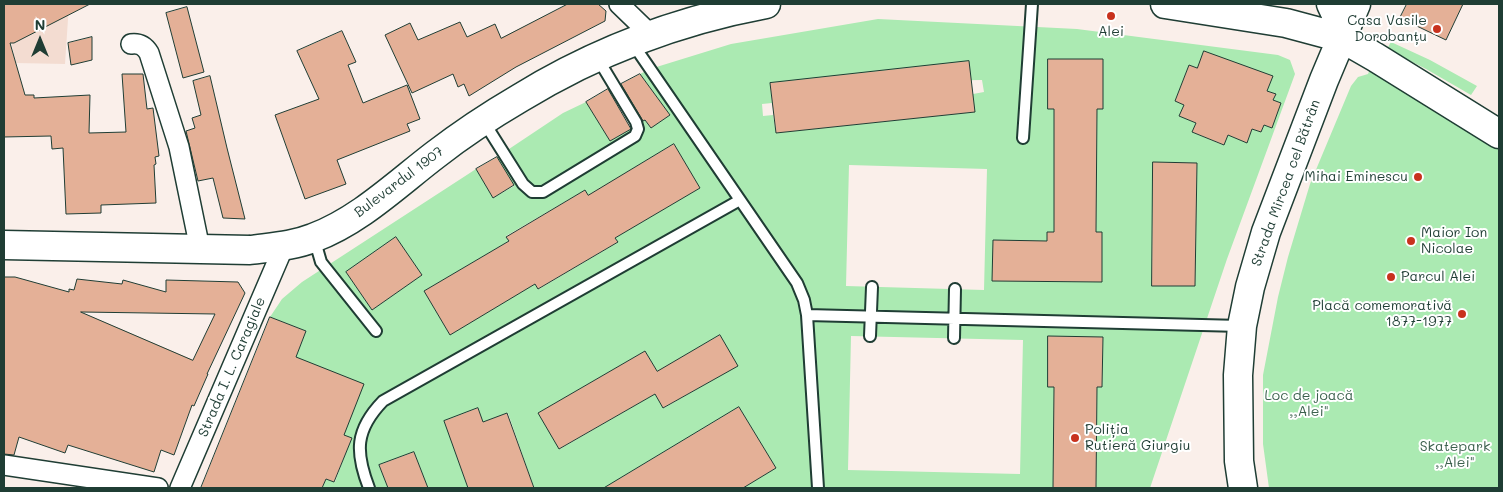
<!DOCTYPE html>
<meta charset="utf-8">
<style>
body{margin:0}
#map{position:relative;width:1503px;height:492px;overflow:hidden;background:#faefea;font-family:Mali,sans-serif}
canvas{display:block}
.frame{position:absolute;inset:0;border:5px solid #1f3d34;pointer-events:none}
.north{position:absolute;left:15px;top:15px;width:50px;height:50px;-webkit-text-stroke:4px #fff;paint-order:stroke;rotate:0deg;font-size:14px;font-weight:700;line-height:20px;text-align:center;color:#1f3d34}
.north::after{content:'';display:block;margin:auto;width:18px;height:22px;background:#1f3d34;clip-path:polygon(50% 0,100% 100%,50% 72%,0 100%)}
</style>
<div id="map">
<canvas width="1503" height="492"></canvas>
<div class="frame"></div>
<div class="north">N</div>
</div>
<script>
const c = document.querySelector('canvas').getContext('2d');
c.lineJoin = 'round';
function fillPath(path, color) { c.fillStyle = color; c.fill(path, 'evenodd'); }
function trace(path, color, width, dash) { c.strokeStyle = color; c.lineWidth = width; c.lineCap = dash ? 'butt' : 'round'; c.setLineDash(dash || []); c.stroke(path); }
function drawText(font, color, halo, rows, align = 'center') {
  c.font = font + ' Mali,sans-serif'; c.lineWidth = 4; c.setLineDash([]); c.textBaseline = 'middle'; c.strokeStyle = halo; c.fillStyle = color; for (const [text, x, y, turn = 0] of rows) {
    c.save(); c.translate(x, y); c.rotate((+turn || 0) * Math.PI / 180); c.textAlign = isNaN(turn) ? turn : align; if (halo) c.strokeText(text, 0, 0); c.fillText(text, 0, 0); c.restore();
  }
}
fillPath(new Path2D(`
 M4 4H69L65 64 16 63 4 13Z`), '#f3dcd1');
fillPath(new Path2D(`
 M878 19 1077 29 1278 55 1290 60 1295 74 1227 259 1150 488H1096L1097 387H1102L1103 337H1048V387H1054L1053 488H743L776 468 739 407 619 479 624 488H534L508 413 483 422 478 408 445 421 468 488H428L414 452 379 465 388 488H322L326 479 335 482 351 438 283 463 274 488H243L306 331 270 317 282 299 302 282 476 169 493 198 514 186 497 157 563 113 586 102 610 141 632 128 609 89 620 85 651 128 670 115 640 74 650 69 731 44ZM1048 59H1103V109H1097L1096 232H1102V282L993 281V241H1047V232H1054V109L1048 108ZM1189 65 1197 68 1272 77 1267 91 1275 94 1273 100 1272 128 1264 125 1261 132 1252 129 1247 143 1228 135 1223 145 1192 132 1196 123 1179 116 1184 105 1175 101ZM982 80 984 92 973 94 974 112 776 133 773 115 763 116 762 104 772 103 770 83ZM674 144 700 188 615 238 617 243 539 289 535 284 450 335 424 291 509 241 506 236 585 190 588 195ZM1153 162 1197 163 1195 286 1152 285ZM849 165 987 169 984 290 846 286ZM396 237 422 275 372 310 346 272ZM720 335 737 366 664 408 655 394 560 449 538 413 645 351 657 371ZM851 336 1023 340 1020 474 848 470Z
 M1391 42 1430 60 1477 86 1471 95 1426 69 1387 49Z
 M1375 57 1499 134V488H1269L1263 444V375L1278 297 1288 257 1310 184 1351 86 1358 77 1368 74Z`), '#abeab2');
const building = new Path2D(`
 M4 4H90L14 43H10L25 95H34V98L90 95 89 133 126 132 122 74H143L147 109 153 108 159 156 155 157 156 164 154 165 156 203 101 205V213L66 214 63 148 52 149 51 136 4 137Z
 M568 4H598L606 11 605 21 516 67 469 96 464 84 458 87 453 74 412 93 385 35 410 23 418 40 460 22 467 37 495 24 501 38Z
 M1407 4H1463L1446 40 1400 18Z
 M187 7 204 72 183 78 166 13Z
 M342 31 356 62 348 65 363 103 407 85 420 119 407 124 410 131 337 160 346 184 305 199 275 115 319 99 297 51Z
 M92 37V60L71 65 68 43Z
 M1204 51 1273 76 1267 91 1276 94 1273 100 1281 103 1272 128 1264 125 1261 132 1252 129 1247 143 1228 135 1224 145 1192 132 1196 123 1179 116 1184 105 1175 101 1189 65 1197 68Z
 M1048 59H1103V109H1097L1096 232H1102V282L992 281 993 240 1047 241V232H1054V109H1048Z
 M969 61 975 112 776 133 770 83Z
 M640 74 670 115 651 128 645 120 643 121 621 84Z
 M210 76 227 148 245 219 223 218 213 178 198 181 186 131 195 128 192 118 201 115 193 81Z
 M608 89 631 129 610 141 586 102Z
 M674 144 700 188 615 238 618 242 538 289 535 284 450 335 424 291 509 241 506 237 585 190 588 195Z
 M497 157 514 185 493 198 476 169Z
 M1153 162 1197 163 1195 286H1152Z
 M396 237 422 275 372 310 346 272Z
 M4 277H15L69 292V289L74 290 77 279 122 284 123 280 166 292V280L238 282 245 293 207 374H208L194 406 192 405 174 455 161 450 154 472 68 445 65 453 19 437 14 455 4 454ZM81 312 215 314 193 360Z
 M270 317 306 331 296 357 364 384 344 435 352 438 334 482 326 479 322 488H201Z
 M720 335 738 366 663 408 655 394 559 449 538 413 645 351 657 371Z
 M1048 336 1103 337 1102 387H1097L1096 488H1053L1054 387H1048Z
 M739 407 776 468 743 488H604Z
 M478 408 483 422 507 413 534 488H468L444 421Z
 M414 452 428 488H388L379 465Z`);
fillPath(building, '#e4b097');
trace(building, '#1f3d34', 1);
const lane = new Path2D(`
 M633 44 797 283 804 300 807 315 818 488
 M484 122 523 184 532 192H543L635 136 638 129 636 122 598 59
 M1023 138 1032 4
 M314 238 321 262 376 331
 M807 315 1241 326
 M870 336 872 287
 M954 338 955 289
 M369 488C355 452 355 430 383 401L740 200`);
const street = new Path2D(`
 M619 4 651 35
 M131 44C139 43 144 45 149 53L179 147 200 249
 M4 465 158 488
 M180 488 284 246`);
const secondary = new Path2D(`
 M1165 4 1286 23 1342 38 1375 57 1499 134
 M1331 4 1337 17 1342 38
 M4 245 250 250C272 247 293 246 313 238 359 221 397 184 435 155 462 134 491 115 520 98 595 52 680 20 766 4
 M1243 488 1239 461 1238 375 1242 326 1250 287 1266 232 1324 80 1356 4`);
trace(lane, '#1f3d34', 14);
trace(street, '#1f3d34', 22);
trace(secondary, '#1f3d34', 31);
trace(lane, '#fff', 10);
trace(street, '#fff', 19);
trace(secondary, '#fff', 28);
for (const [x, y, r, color] of [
 [1111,16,5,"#c8321e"],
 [1437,29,5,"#c8321e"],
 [1418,177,5,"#c8321e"],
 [1411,241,5,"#c8321e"],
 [1391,277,5,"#c8321e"],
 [1462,314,5,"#c8321e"],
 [1075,438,5,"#c8321e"]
]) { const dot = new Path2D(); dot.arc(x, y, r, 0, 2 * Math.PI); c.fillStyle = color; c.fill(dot); trace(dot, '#fff', 2); }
drawText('14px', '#1f3d34', '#fff', [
 ["Casa Vasile",1427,21],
 ["Dorobanțu",1427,37],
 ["Alei",1111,32,"center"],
 ["Mihai Eminescu",1408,177],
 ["Maior Ion",1421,233,"left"],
 ["Nicolae",1421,249,"left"],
 ["Parcul Alei",1401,277,"left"],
 ["Placă comemorativă",1452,306],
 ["1877-1977",1452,322],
 ["Poliția",1085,430,"left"],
 ["Rutieră Giurgiu",1085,446,"left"]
], 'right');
drawText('14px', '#1f3d34', '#fff', [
 ["Bulevardul 1907",399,182,-37],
 ["Strada Mircea cel Bătrân",1286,183,-70],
 ["Strada I. L. Caragiale",232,367,-67]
]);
drawText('14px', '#3b604d', '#fff', [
 ["Loc de joacă",1309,396],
 [",,Alei\"",1309,412],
 ["Skatepark",1455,447],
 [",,Alei\"",1455,463]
]);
</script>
